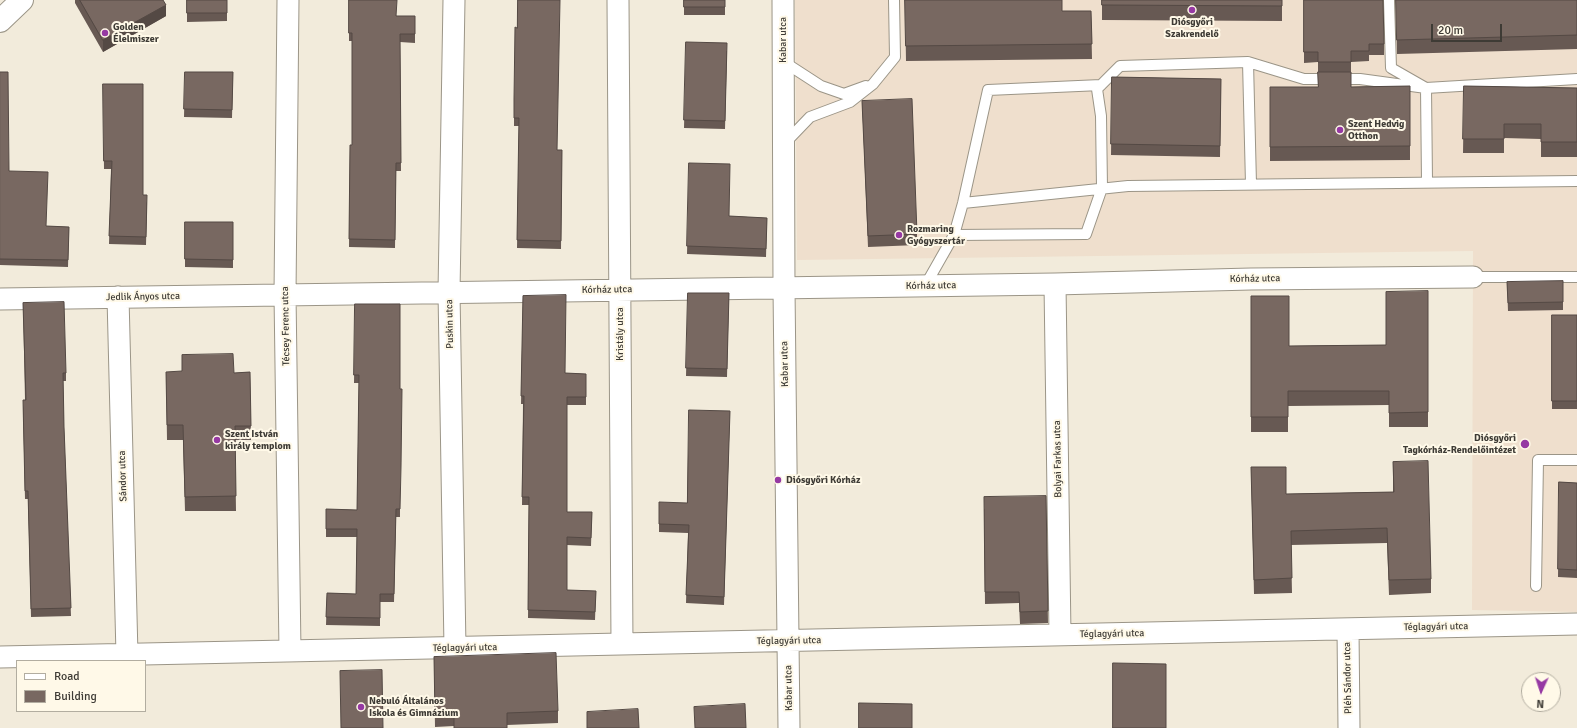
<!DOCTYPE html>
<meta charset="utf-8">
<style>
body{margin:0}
#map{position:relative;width:1577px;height:728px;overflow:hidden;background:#f2ebdb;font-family:Signika,sans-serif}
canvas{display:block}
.legend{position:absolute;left:16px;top:660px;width:130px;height:52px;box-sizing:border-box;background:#fff9e8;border:1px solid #b2ada0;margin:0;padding:5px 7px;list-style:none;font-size:12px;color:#3e3b35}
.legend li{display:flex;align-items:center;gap:8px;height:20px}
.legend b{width:20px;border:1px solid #b2ada0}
.north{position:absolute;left:1521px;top:672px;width:40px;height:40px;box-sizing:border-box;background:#fff9e8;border:1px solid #b2ada0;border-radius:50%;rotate:183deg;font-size:11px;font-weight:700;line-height:16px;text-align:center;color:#3e3b35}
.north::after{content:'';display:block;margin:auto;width:14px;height:18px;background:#9639a3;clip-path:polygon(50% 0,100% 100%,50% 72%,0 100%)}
.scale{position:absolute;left:1431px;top:24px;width:71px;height:18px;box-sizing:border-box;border:2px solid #3e3b35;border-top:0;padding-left:5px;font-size:12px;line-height:14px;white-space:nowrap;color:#3e3b35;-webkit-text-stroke:3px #fff9e8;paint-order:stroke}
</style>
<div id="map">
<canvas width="1577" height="728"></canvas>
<ul class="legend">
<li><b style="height:5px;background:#fff"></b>Road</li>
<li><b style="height:11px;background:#786861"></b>Building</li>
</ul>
<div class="north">N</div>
<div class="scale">20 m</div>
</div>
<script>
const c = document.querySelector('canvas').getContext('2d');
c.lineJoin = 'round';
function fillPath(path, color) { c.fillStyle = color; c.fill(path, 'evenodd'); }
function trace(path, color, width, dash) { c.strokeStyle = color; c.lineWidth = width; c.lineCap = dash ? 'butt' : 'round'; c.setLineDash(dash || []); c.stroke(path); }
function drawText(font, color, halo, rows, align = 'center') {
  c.font = font + ' Signika,sans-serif'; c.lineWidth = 4; c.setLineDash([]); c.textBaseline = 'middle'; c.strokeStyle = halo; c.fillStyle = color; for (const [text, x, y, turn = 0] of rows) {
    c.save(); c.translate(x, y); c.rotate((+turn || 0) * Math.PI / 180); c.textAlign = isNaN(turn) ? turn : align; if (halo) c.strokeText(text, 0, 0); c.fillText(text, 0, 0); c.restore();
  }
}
fillPath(new Path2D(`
 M795 0H1577V612L1472 610 1473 251 797 260Z`), '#efdfcd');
const lane = new Path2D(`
 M784 62 821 86 844 94 866 86
 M1248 62 1251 184
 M785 143 810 117 850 102 873 84 895 57 894 0
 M1427 181 1426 88 1577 79
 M963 203 1128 186 1577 181
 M954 235 1086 234 1102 188 1101 116 1097 89 1120 66 1248 62 1304 79H1360L1426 88 1391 68 1389 0
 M1473 277H1577
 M925 286 954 235 963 203 988 90 1101 85
 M1536 586 1538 460H1577`);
const street = new Path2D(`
 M288 0 285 294 290 651
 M454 0 449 292 455 648
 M618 0 622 644
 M783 0 784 288 789 728
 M1055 284 1060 635
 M118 297 127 655
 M0 299 1055 284 1251 279 1473 277
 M1348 629 1349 728
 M0 657 1577 624`);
const secondary = new Path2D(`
 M0 21 22 0`);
trace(lane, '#9b9587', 12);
trace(street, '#9b9587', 23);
trace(secondary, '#9b9587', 24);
trace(lane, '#fff', 10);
trace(street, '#fff', 21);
trace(secondary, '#fff', 22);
fillPath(new Path2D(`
 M75 0H163L166 16 103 52 75 3Z
 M187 0H227V21L187 22Z
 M349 0 397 16H415V43L400 42 401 171H396L395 248 349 247 350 145H352V41H349Z
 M725 0V15H684V7Z
 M905 0 1062 11H1091L1092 59 906 61Z
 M1102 0H1282V21L1102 20Z
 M1304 0 1384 44V55H1369V61L1351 62V87L1410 86V160L1270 161V87H1318V62L1304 63Z
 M1396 0H1577V49L1397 54Z
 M686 42 727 51 725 129 684 128Z
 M0 72 9 171 46 226 69 227 68 267 0 265Z
 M185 72H233L232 118 184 117Z
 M1112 77 1221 79 1220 157 1111 155Z
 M103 84 143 195 147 203 146 245 109 244 111 169H104Z
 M1464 86 1577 88V157H1541V139L1504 138V153H1463Z
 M514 99 557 150H562L561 249 517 248 519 126H514Z
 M862 101 917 234V245L868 247Z
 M689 163 729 216 767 218 766 257 687 254Z
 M185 222H233V268L185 267Z
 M1563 281V310L1508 311 1507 282Z
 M1428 291V427H1389V405L1288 406V432H1251V296L1289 346 1386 345Z
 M688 293H729L727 377 686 376Z
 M523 296 565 373 586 374V405H567V512H592L591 546 567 545V590L596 591 595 620 528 618 529 505H522L523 404H521Z
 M23 303 66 373V381H63L64 427 71 616 31 617 28 499H25L23 408 25 400Z
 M355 304H400V517H396L394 602H380V626L326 625 327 593 356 594 357 537H326V509L357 510 359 383H354Z
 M1552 315H1577V409H1552Z
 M166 372 234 373 250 372 251 440H235L236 511H185L183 440H167Z
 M730 411 724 605 686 603 688 533 659 532V524L687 503Z
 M1393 462 1431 579V593L1389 595 1387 543 1291 545 1292 593 1254 594 1251 467 1286 494 1393 492Z
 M1559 482 1577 483V578L1558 577Z
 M1046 496 1048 623 1020 624 1019 603 985 604 984 509Z
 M434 657 558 711V723L507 725V728H454V726L435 727Z`), '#675953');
fillPath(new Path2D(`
 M166 5V16L103 52V40Z`), '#544944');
const building = new Path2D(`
 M80 0H163L166 5 103 40Z
 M187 0H227V13H187Z
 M349 0H397L396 16H415V34H400L401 163H396L395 240 349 239 350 145H352V33H349Z
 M518 0H560L557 150H562L561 241 517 240 519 118H514V99L515 27 517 28Z
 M684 0H725V7H684Z
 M905 0H1062V11H1091L1092 44 906 46Z
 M1102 0H1282V6L1102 5Z
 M1304 0H1383L1384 44H1369V51H1351V62H1318V52H1304Z
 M1396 0H1577V35L1397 40Z
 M686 42 727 43 725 121 684 120Z
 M0 72H8L9 171 48 172 46 226 69 227 68 260 0 259Z
 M185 72H233L232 110 184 109Z
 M1318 72H1351V87L1410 86V146L1270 147V87H1318Z
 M1112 77 1221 79 1220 146 1111 144Z
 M103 84H143V195H147L146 237 109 236 112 161H104Z
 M1464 86 1577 88V142H1541V124H1504V139H1463Z
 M912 99 917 234 868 236 862 101Z
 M689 163 730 164 729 216 767 218 766 249 687 246Z
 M185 222H233V260L185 259Z
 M1563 281V302L1508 303 1507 282Z
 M1428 291V412L1389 413V391H1288V417H1251V296H1289V346L1386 345V292Z
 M688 293H729L727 369 686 368Z
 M566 295 565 373 586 374V397H567V512H592L591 538 567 537V590L596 591 595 612 528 610 529 497H522L524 396H521L523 296Z
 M64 302 66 373H63L64 427 71 608 31 609 28 491H25L23 400H26L23 303Z
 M355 304H400V389H402L401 467 400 509H396L394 594H380V618L326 617 327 593 356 594 357 529H326V509L357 510 359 375H354Z
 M1552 315H1577V401H1552Z
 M233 354 234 373 250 372 251 426H235L236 496 185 497 183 425H167L166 372 182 371V355Z
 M689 410 730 411 724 597 686 595 689 525 659 524V502L687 503Z
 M1428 461 1431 579 1389 580 1387 528 1291 531 1292 578 1254 580 1251 467H1286V494L1394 492 1393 462Z
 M1559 482 1577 483V570L1558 569Z
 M1046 496 1048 611 1020 612 1019 592H985L984 497Z
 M556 653 558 711 507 713V728H454V715H435L434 657Z
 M1113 663 1166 664V728H1113Z
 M382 670 383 728H341L340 671Z
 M859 703 912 704V728H859Z
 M745 704 746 728H695L694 707Z
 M638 709 639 728H587V712Z`);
fillPath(building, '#786861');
trace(building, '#544944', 1);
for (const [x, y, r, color] of [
 [1192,10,4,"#9639a3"],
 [105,33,4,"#9639a3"],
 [1340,130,4,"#9639a3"],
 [899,235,4,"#9639a3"],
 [217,440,4,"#9639a3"],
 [1525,444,5,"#9639a3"],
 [778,480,4,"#9639a3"],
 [361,707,4,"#9639a3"]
]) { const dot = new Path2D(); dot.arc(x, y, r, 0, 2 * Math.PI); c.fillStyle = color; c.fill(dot); trace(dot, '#fff9e8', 1.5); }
drawText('bold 10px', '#3e3b35', '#fff9e8', [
 ["Diósgyőri",1192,22,"center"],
 ["Szakrendelő",1192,34,"center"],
 ["Golden",113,27],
 ["Élelmiszer",113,39],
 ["Szent Hedvig",1348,124],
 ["Otthon",1348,136],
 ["Rozmaring",907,229],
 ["Gyógyszertár",907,241],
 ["Szent István",225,434],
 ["király templom",225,446],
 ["Diósgyőri",1516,438,"right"],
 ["Tagkórház-Rendelőintézet",1516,450,"right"],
 ["Diósgyőri Kórház",786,480],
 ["Nebuló Általános",369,701],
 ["Iskola és Gimnázium",369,713]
], 'left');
drawText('10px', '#3e3b35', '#fff9e8', [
 ["Kabar utca",783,40,-90],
 ["Kórház utca",1255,279,-1],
 ["Kórház utca",931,286,-1],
 ["Kórház utca",607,290,-1],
 ["Jedlik Ányos utca",143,297,-1],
 ["Puskin utca",450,324,-91],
 ["Técsey Ferenc utca",286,326,-91],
 ["Kristály utca",620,334,-90],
 ["Kabar utca",785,364,-91],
 ["Bolyai Farkas utca",1058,459,-91],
 ["Sándor utca",123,476,-92],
 ["Téglagyári utca",1436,627,-1],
 ["Téglagyári utca",1112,634,-1],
 ["Téglagyári utca",789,641,-1],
 ["Téglagyári utca",465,648,-1],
 ["Pléh Sándor utca",1348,678,-91],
 ["Kabar utca",789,688,-91]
]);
</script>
